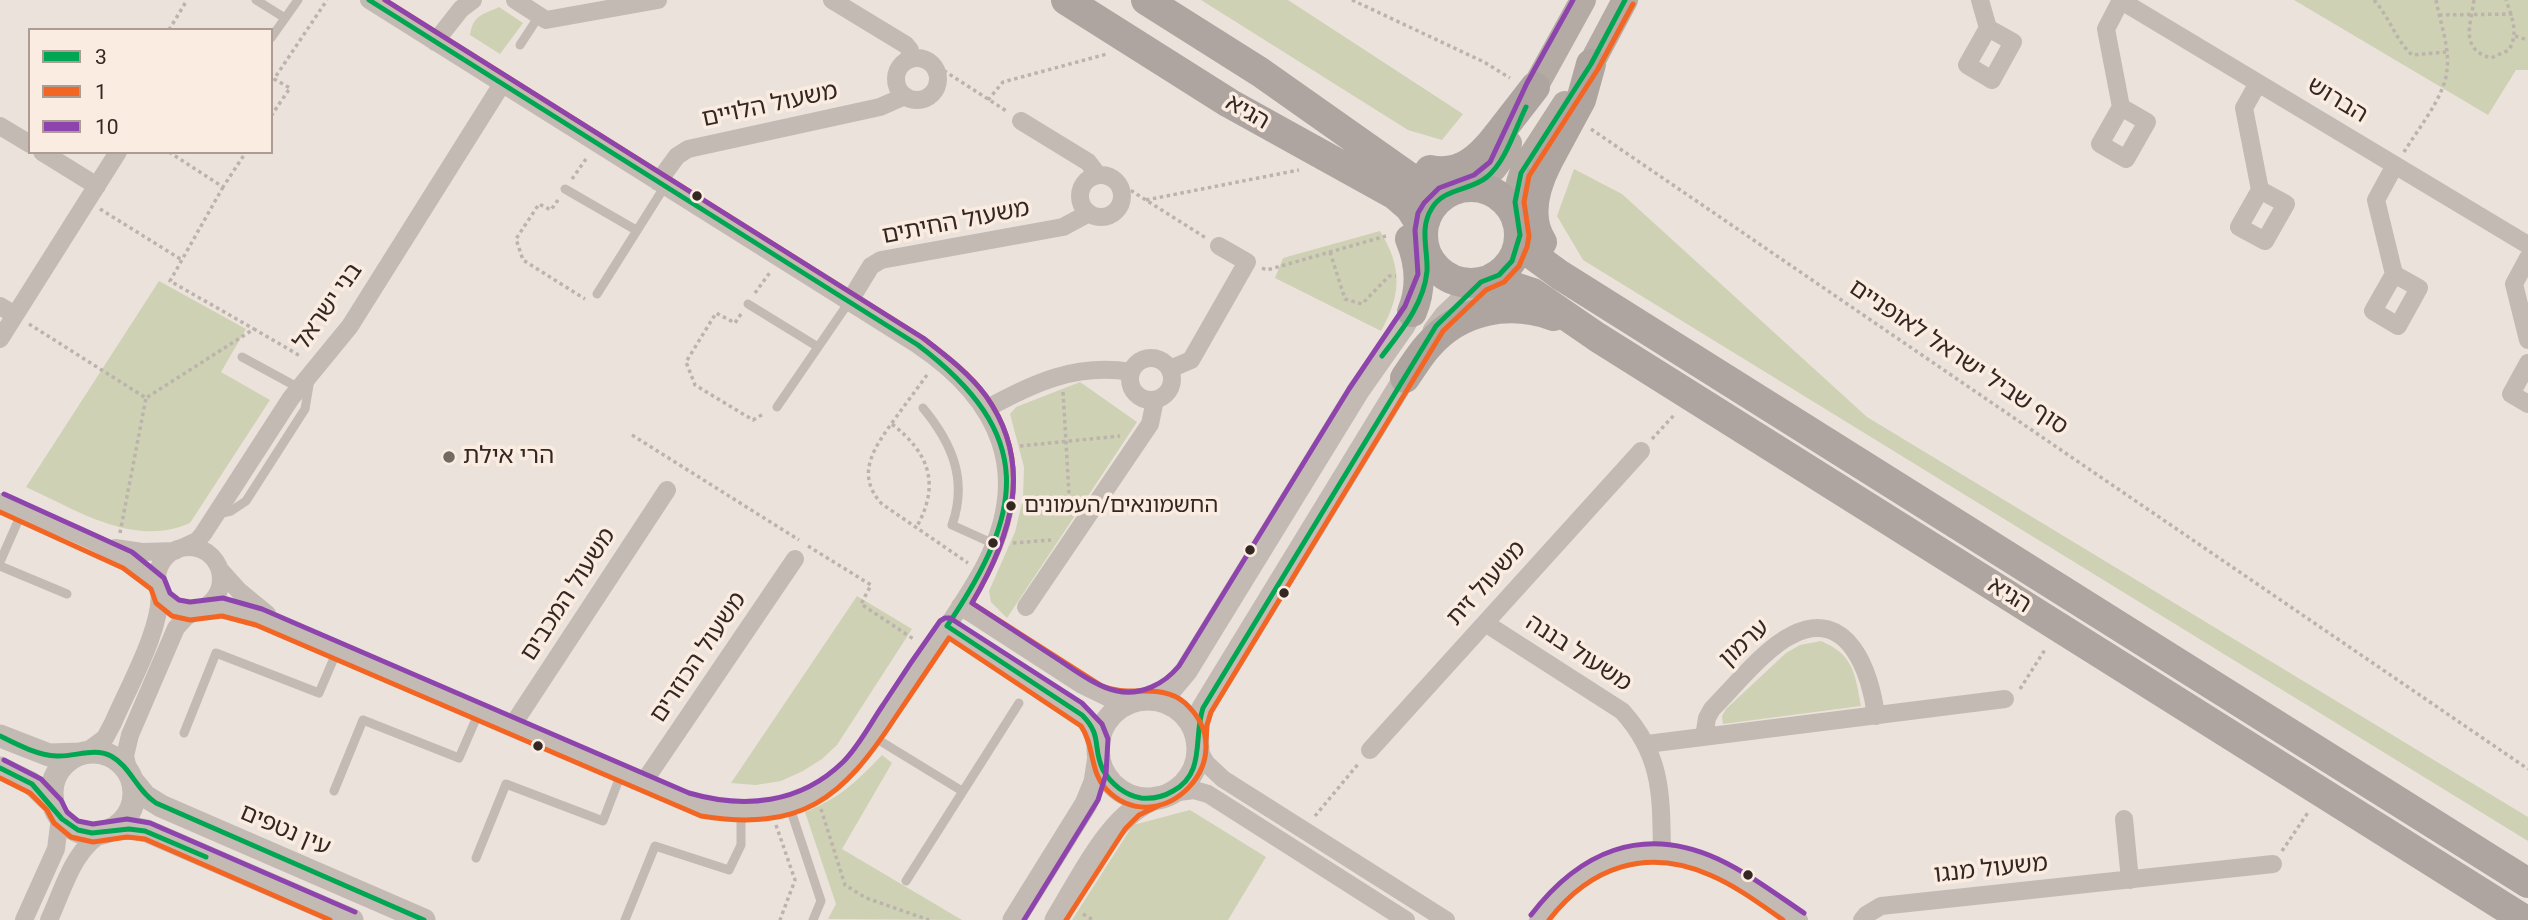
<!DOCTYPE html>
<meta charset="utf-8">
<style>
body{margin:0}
#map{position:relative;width:2528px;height:920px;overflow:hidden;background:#ebe3db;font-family:Roboto,sans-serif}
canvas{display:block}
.legend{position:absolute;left:28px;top:28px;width:245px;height:126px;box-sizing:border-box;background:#faece0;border:2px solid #ab9d94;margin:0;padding:9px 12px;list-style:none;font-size:21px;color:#342723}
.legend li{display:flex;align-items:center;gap:14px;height:35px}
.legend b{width:35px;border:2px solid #ab9d94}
</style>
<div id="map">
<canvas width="2528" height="920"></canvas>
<ul class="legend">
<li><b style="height:9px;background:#00a651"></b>3</li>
<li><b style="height:9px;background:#f26522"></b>1</li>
<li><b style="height:9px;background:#8e44ad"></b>10</li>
</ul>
</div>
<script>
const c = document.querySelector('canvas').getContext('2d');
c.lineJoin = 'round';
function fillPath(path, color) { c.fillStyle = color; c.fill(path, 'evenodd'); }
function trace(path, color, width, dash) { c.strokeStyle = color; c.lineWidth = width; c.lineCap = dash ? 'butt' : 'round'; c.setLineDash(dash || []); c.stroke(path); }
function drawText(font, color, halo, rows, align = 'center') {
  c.font = font + ' Roboto,"Noto Sans Hebrew",sans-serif'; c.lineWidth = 7; c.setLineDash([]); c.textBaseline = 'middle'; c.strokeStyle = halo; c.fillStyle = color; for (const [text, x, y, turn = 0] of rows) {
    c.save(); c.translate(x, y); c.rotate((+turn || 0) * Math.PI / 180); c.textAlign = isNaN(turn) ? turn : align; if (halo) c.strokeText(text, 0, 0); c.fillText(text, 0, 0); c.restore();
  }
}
fillPath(new Path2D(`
 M1201 0H1288L1463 114 1442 140 1408 130Z
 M2294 0H2528V70H2516L2488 115Z
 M499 7 523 23 500 54 470 35C473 15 482 15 499 7Z
 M1574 169 1622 194 1867 417 2528 817V841L1583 260 1557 216Z
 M1380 231C1402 267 1402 294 1381 331L1275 278 1283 258Z
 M159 281 246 329 221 372 270 400 190 523C133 548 77 510 26 487Z
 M1080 382 1137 422 1007 618 991 602 989 591 1015 532 1023 499 1024 467 1010 414 1016 407Z
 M857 596 912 629 837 745 822 759 803 771 781 781 756 785 731 783Z
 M1821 641C1854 655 1855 674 1861 706L1723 724 1722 716 1726 709 1786 653 1800 645Z
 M882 755 892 763 842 849 962 920 828 919 836 904 805 812C840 798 856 782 882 755Z
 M1190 810 1266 857 1228 920H1072L1133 825Z`), '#ced1b3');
trace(new Path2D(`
 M1352 0 1484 62 1510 78
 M2374 0C2390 18 2395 39 2412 55L2446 52
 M2474 0C2471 24 2459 49 2491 58L2509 50C2519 32 2512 18 2506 0
 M2439 15 2513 14
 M169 30 187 0
 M2515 36 2528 40
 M932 63 1008 112
 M988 100 1003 82 1107 54
 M271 116 290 88 274 79 327 0
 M1591 129 2528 769
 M169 152 223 187 246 152
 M2404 152C2418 129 2445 96 2447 70 2450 48 2440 22 2436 0
 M572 179 588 156
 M1119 183 1206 238
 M223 187 170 281 254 329
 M558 200 551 210 539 204 516 239 523 260 585 299
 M1146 200 1299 170
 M100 209 182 260
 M1330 252 1345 299 1362 304 1389 276H1396
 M1262 268 1267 270 1386 236
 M755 293 771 271
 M741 314 735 323 716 313 686 362 695 385 753 420 765 413
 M29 324 146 398 254 329 302 357
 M927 375C916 390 905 405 894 420 875 447 854 474 882 504L968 563
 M1063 392 1070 510
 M892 424C929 453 941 484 916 528
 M632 435 799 540
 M1652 439 1675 414
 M1020 446 1120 436
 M120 533 146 398
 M1013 543 1051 540
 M808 546 871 585 861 604 915 640
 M2020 689 2046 648
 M821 809 845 885 866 898 929 920
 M1315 816 1359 763
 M776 825 795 880 780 920
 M2282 851 2309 811
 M1083 914 1093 920`), '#bdb3ad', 3.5, [3.5, 3.5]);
trace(new Path2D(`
 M256 0 285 18
 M271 38 298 0
 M520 45 539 16
 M565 189 636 230
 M597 294 665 186
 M748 304 818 347
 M242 357 299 388
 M777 407 849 302
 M923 408C952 443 968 480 952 525L994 544
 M218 514 231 511 246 501 305 409 310 379
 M0 562 22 512
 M0 566 67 594
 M184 733 216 653 319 693 337 651
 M872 736 962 791
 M334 791 363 720 459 758 479 712
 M789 805 821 901 813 920
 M476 858 506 784 603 821 621 774
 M906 881 1019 703
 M625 920 655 846 729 870 741 845V812`), '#c4bab4', 9);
trace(new Path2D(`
 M515 0 546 20 658 0
 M832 0 906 45 910 50V58
 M1980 0 1988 28 1967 65 1992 80 2013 42 1988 28
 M2120 0 2528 245
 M2121 0 2106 29 2121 107 2100 144 2126 159 2147 122 2121 107
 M435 42 461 9 473 0
 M896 79a21 21 0 1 1 42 0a21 21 0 1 1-42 0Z
 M2258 83 2244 108 2260 190 2239 227 2265 241 2286 204 2260 190
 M1021 121 1088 162 1098 175
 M0 126 30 144
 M42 152 97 186
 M1080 196a21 21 0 1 1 42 0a21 21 0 1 1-42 0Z
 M658 182 677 156 688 149 880 107 905 96
 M2528 258 2514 284 2528 340
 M2394 274 2419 288 2398 326 2373 311 2394 274 2376 200 2395 165
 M849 302 871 266 881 260 1063 227 1089 213
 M0 306 15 315
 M0 339 118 152
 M1130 379a21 21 0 1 1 42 0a21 21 0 1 1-42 0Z
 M2528 363 2511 394 2528 404
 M1170 369 1191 360 1247 262 1219 246
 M986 409C1033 383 1076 363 1131 372
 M0 502C51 525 117 544 158 584
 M157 579a32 32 0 1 1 64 0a32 32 0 1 1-64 0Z
 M184 547 197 541 203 534 291 398 350 326 502 84
 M115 548 142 552 175 551
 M221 571 239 591 267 614
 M960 606 1082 685 1113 700 1132 701
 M1026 607 1150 424 1155 400
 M204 608 232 609 259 617 686 801C729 816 773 816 814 795 859 772 884 718 912 678 936 642 963 606 984 567 1033 474 1000 400 918 345L369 0
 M1485 623 1622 711C1663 756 1661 796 1662 854
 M947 626 1076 710 1095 729 1099 741
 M512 726 667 490
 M1704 737 1707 718 1712 709C1734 687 1765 648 1792 635 1848 606 1871 673 1876 716
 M1647 744 2005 699
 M1198 749 1206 763 1223 779 1446 920
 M1370 750 1641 451
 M86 752 105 738 113 723C127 690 165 623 159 589
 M129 774 125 756 130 735 176 628 186 617 198 610
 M643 783 795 559
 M1171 793 1194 790 1208 794 1406 920
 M2124 819 2130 880
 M24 920 56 849 60 817
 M49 920C64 888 73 848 106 831
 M1538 920C1578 859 1643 836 1712 866 1742 880 1771 902 1799 920
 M1862 920 1866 915 1881 906 2273 864`), '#c4bab4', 18);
trace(new Path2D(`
 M1434 331 1446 315 1481 282
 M1148 698 1171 689 1186 671 1358 391 1403 327 1420 297
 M1098 749a50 50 0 1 1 100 0a50 50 0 1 1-100 0Z
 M0 736 49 755 80 754
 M1197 741 1198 723 1203 708 1412 366
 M52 793a41 41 0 1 1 82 0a41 41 0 1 1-82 0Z
 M0 768 31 783 54 805
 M132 780 145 796 161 806 424 920
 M112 829 132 828 147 831 352 920
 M1014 920 1086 804 1095 782 1099 756
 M1056 920C1081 880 1111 813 1156 798`), '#c4bab4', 23);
trace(new Path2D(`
 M1591 64 1625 0
 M1535 87 1583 0
 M1471 186C1491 176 1500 163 1509 143
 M1516 216C1514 193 1519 174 1532 155`), '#b5aba5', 26);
trace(new Path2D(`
 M1066 0 1229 103 1395 195 1410 208 1423 228
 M1146 0 1260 72 1409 177 1429 186 1452 190
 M1430 170C1460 176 1479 159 1497 136
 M1423 235a48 48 0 1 1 96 0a48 48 0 1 1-96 0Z
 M1520 235 1534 256 1560 275 2528 883
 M1410 239C1420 263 1422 288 1412 312
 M1542 242C1526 217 1535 187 1547 163
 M1490 279 1533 293 1597 337 2525 920
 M1405 378C1412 368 1419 356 1428 346 1460 309 1509 300 1554 316`), '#aea5a0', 30);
trace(new Path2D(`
 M1532 155 1565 104`), '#b5aba5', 26);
trace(new Path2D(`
 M1497 136 1535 87
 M1547 163 1581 100 1591 64`), '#aea5a0', 30);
trace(new Path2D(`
 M369 0 918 345C1037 435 1025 511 947 626L1082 715C1103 736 1092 747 1103 770 1111 784 1125 795 1141 798 1152 799 1163 797 1173 791 1206 773 1193 738 1203 708L1436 326 1481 282 1499 275 1512 261 1520 235 1515 202 1521 173 1591 64 1625 0
 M1382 356C1401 331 1424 304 1427 271 1428 249 1419 228 1432 208 1444 188 1470 191 1487 177 1506 161 1515 129 1526 107
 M0 736C18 745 37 755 57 756 75 757 94 747 111 756 130 766 137 791 156 803L424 920
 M0 768 32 784 62 819 78 830 92 833 129 829 145 831 206 857`), '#00a651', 5);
trace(new Path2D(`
 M0 512 123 568 151 589 156 603 172 616 190 620 222 616 256 625 701 816C802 832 842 799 895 718 913 691 931 665 949 638L1081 726C1095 746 1089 772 1107 790 1160 844 1246 758 1185 703 1161 682 1129 698 1102 686L972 603C1011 537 1035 465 986 396 969 373 945 355 923 338L385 0
 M1206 741 1207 725 1211 712 1443 331 1486 290 1504 282 1519 266 1527 247 1529 236 1524 202 1529 176 1598 69 1633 4
 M0 778 30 793 47 810 54 823 71 837 93 842 127 837 145 839 330 920
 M1066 920 1125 829 1139 815 1160 805
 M1549 920C1590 867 1646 847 1710 875 1736 886 1760 904 1783 920`), '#f26522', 5);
trace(new Path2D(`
 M385 0 923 338C945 355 969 373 986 396 1035 465 1011 537 972 603 1001 622 1030 641 1059 660 1076 671 1097 687 1117 691 1141 696 1164 684 1179 666L1349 389 1405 306 1418 274 1415 230 1418 213 1424 203 1439 188 1474 175 1490 162 1527 83 1573 0
 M4 494 132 552 164 578 170 593 179 600 190 602 223 598 262 609 689 793C744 809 800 804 843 762 859 746 870 724 883 705 901 677 920 649 940 621L945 618H950L1082 703 1102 724 1108 739 1106 774 1098 800 1024 920
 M4 760 41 779 61 800 67 812 78 821 93 824 127 819 150 823 355 912
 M1531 915C1579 852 1642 824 1718 859 1748 873 1776 894 1804 913`), '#8e44ad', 5);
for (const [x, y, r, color] of [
 [697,196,6,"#342723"],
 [449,457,7,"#746963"],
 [1011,506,6,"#342723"],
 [993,543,6,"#342723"],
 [1250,550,6,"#342723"],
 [1284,593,6,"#342723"],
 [538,746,6,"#342723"],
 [1748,875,6,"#342723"]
]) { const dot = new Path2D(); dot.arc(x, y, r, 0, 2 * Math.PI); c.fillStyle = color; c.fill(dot); trace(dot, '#faece0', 2.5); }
drawText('22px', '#342723', '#faece0', [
 ["החשמונאים/העמונים",1024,506]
], 'left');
drawText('24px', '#342723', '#faece0', [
 ["הברוש",2337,101,31],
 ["משעול הלויים",770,106,-12],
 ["הגיא",1247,113,30],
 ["משעול החיתים",956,223,-11],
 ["בני ישראל",329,307,-55],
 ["סוף שביל ישראל לאופניים",1958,358,34],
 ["משעול זית",1487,584,-48],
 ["משעול המכבים",569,595,-57],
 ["הגיא",2009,596,32],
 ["ערמון",1745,644,-42],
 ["משעול בננה",1578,654,33],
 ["משעול הכוזרים",699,658,-56],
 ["עין נטפים",285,831,23],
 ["משעול מנגו",1991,870,-6]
]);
drawText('24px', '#342723', '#faece0', [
 ["הרי אילת",463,457]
], 'left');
</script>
